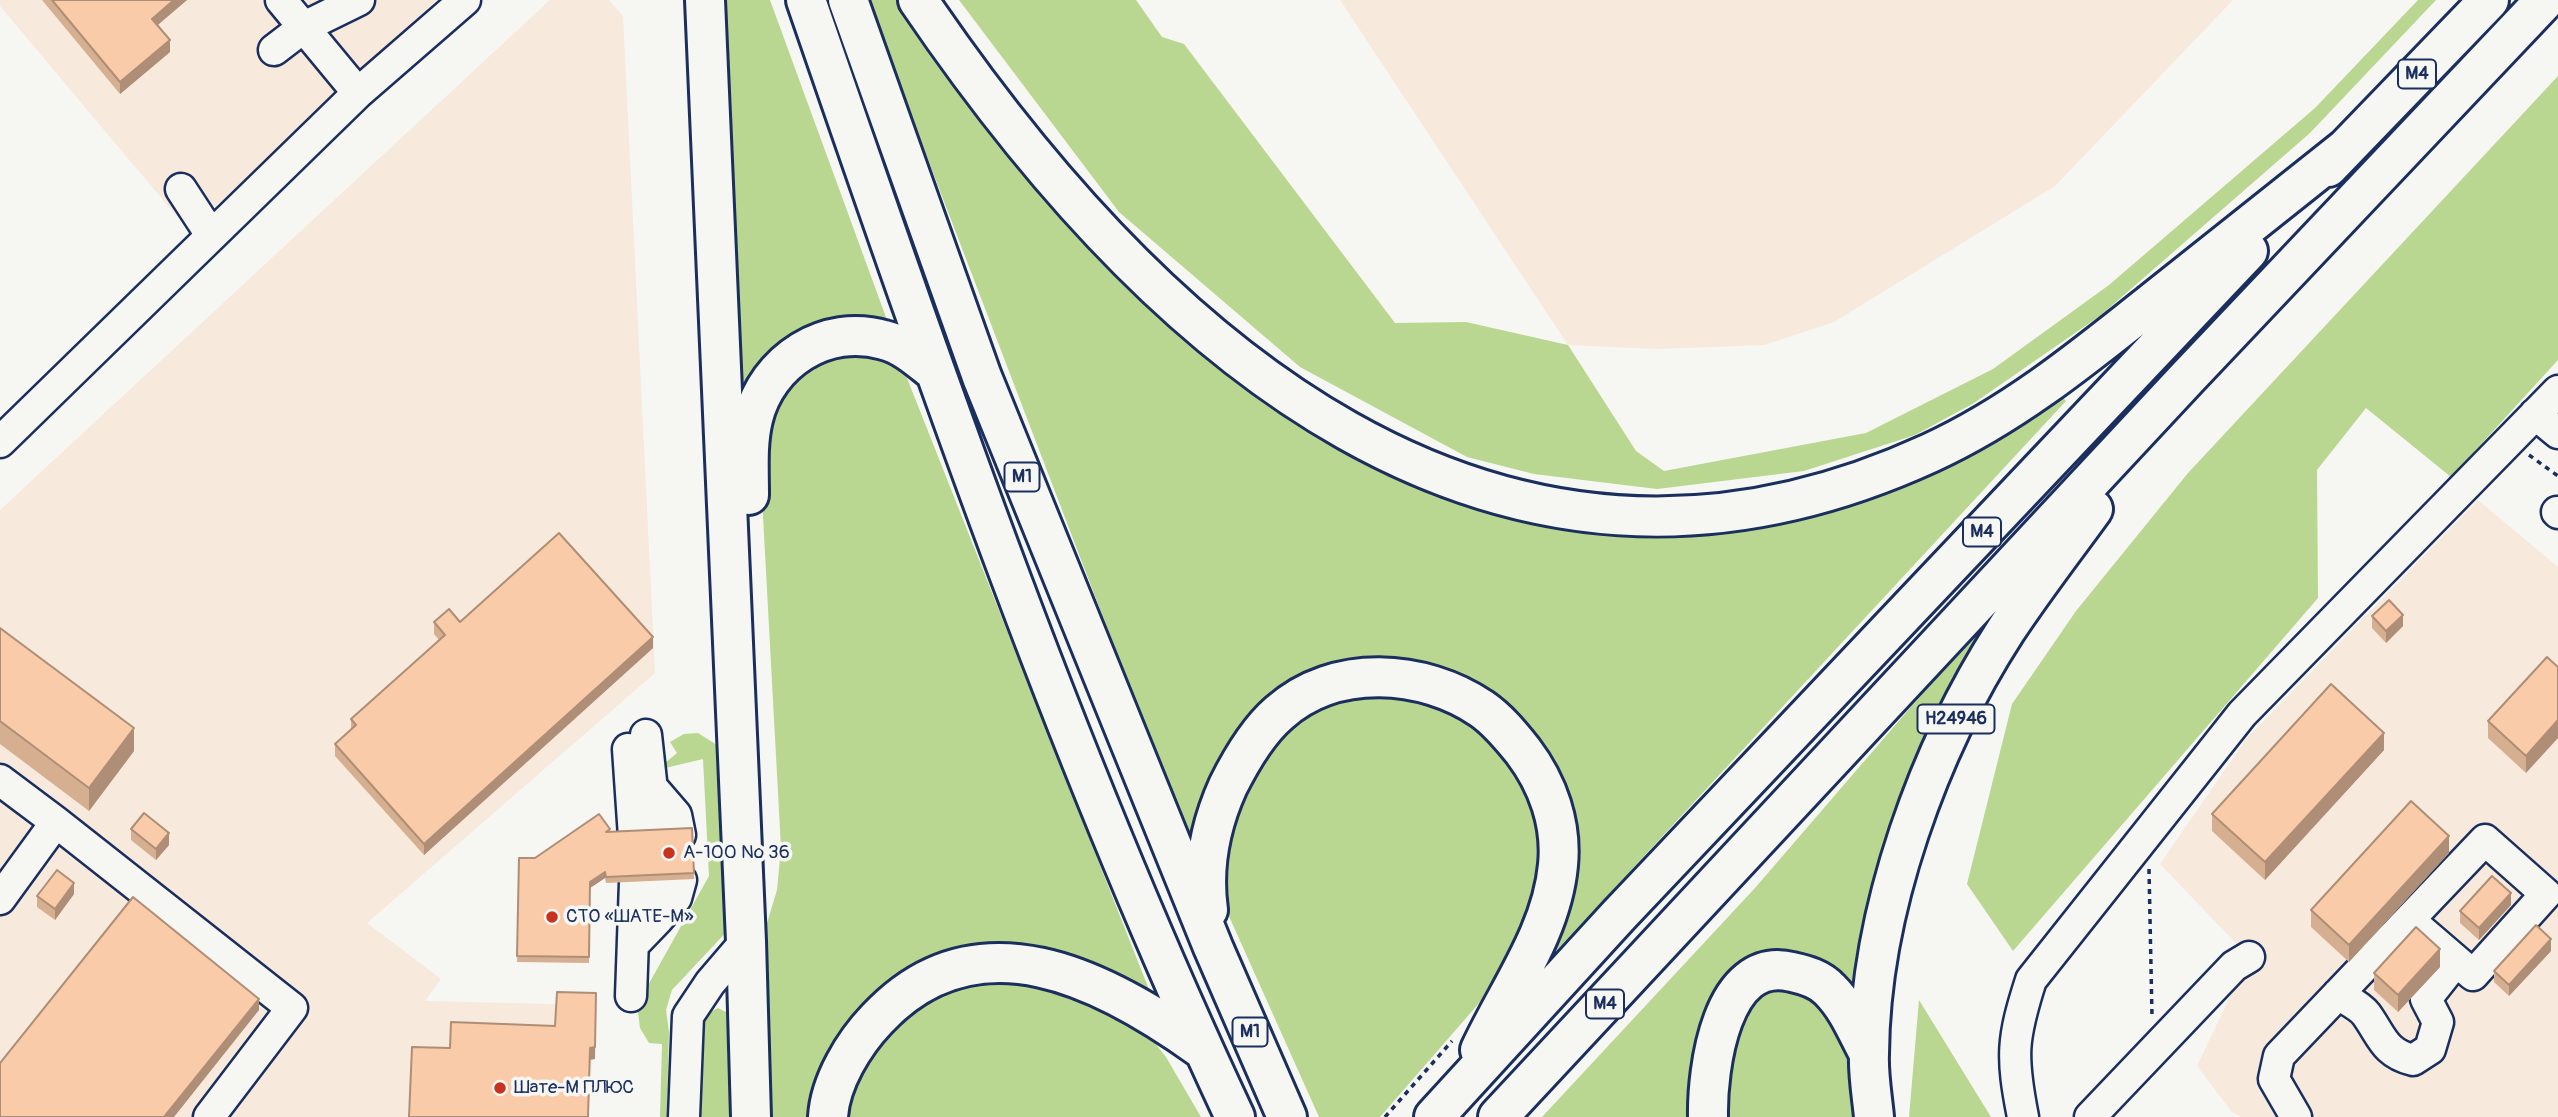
<!DOCTYPE html>
<meta charset="utf-8">
<style>
body{margin:0}
canvas{display:block;background:#f6f6f2}
</style>
<canvas width="2558" height="1117"></canvas>
<script>
const c = document.querySelector('canvas').getContext('2d');
c.lineJoin = 'round';
function fillPath(path, color) { c.fillStyle = color; c.fill(path, 'evenodd'); }
function trace(path, color, width, dash) { c.strokeStyle = color; c.lineWidth = width; c.lineCap = dash ? 'butt' : 'round'; c.setLineDash(dash || []); c.stroke(path); }
function drawText(font, color, halo, rows, align = 'center') {
  c.font = font + ' Pangolin,sans-serif'; c.lineWidth = 7; c.setLineDash([]); c.textBaseline = 'middle'; c.strokeStyle = halo; c.fillStyle = color; for (const [text, x, y, turn = 0] of rows) {
    c.save(); c.translate(x, y); c.rotate((+turn || 0) * Math.PI / 180); c.textAlign = isNaN(turn) ? turn : align; if (halo) c.strokeText(text, 0, 0); c.fillText(text, 0, 0); c.restore();
  }
}
fillPath(new Path2D(`
 M0 0H437L189 231 0 6Z
 M550 0H609L623 16 655 673 367 923 441 979 425 1001 596 1005 588 1117H0V510Z
 M1340 0H2233L2055 186 1834 322 1764 345 1656 349 1568 345Z
 M2478 500 2558 567V1117H2241L2232 1112 2197 1066 2249 957 2160 864 2247 738Z`), '#f7e9dc');
fillPath(new Path2D(`
 M721 0H770L887 320H862L734 419Z
 M867 0H905L1188 338 1263 398 1339 444 1490 510 1538 522 1684 531 1811 511 2060 394 2066 401 1557 950 1546 953 1578 855 1575 807 1548 755 1467 684 1294 689 1194 855Z
 M959 0H1136L1162 37 1184 44 1395 323 1466 322 1568 345 1636 451 1664 471 1866 433 1993 369 2109 285 2315 108 2418 0H2436L2310 133 2101 315 1974 403 1915 435 1804 471 1657 489 1534 474 1467 457 1300 367 1119 212Z
 M2558 76V360L2451 477 2366 408 2317 470 2318 598 2013 951 1967 884 2012 704 2076 611 2188 473Z
 M832 353 892 358 905 373 1152 997 952 956 814 1117H767L761 943 777 890 781 848 760 461 763 432 783 387Z
 M2022 578 1965 671 1862 1022 1752 965 1696 1117H1542L1755 888Z
 M1393 686 1450 704 1493 734 1523 773 1542 822 1541 869 1530 920 1480 1002 1380 1117H1319L1228 914 1223 854 1238 801 1264 748 1302 712Z
 M698 733 717 745 723 759 731 927 672 990 666 1010 669 1032 667 1117H660L662 1044 649 1043 640 1028 637 1005 709 876 703 759 665 768V763L677 753 670 742 684 734Z
 M1033 974 1141 1026 1166 1057 1201 1117H844V1108L876 1041 955 978Z
 M1801 985 1840 1024 1852 1067 1857 1117H1720V1089L1752 990Z
 M1919 1000 1991 1117H1909Z
 M718 1008 732 1015 736 1117H700L702 1029 708 1013Z`), '#b9d790');
const minor = new Path2D(`
 M274 50 304 27 359 0
 M358 93 465 0
 M181 189 211 235
 M2535 414 2558 433
 M0 442 358 93 281 0
 M2557 512 2558 513
 M646 735 657 836
 M628 749 634 837
 M0 780 56 822 0 899
 M651 786 676 815 680 835
 M56 822 292 1008 209 1117
 M658 919 676 898 681 880
 M633 945 658 919V881
 M2338 994C2347 1000 2360 1006 2366 1014 2382 1036 2384 1053 2413 1060L2430 1049 2438 1022 2426 999 2456 961
 M631 996 635 882
 M684 1117 688 1016 710 983 746 941
 M2023 1117C2011 1056 2012 1039 2031 980L2242 714 2558 391
 M2090 1117 2234 966 2249 957
 M2296 1117 2274 1079 2279 1056 2485 840 2546 894 2473 975 2409 920`);
const highway = new Path2D(`
 M705 0 746 941 751 1117
 M806 0C936 377 1065 755 1235 1117
 M848 0 982 377 1213 947 1287 1117
 M918 0C1151 343 1492 654 1930 453 2013 415 2084 357 2154 301 2217 251 2281 200 2345 149
 M2328 167 2489 0
 M749 495C749 469 747 444 753 419 767 361 826 323 884 340 904 345 919 359 934 371
 M1208 910C1202 867 1210 826 1228 786 1241 760 1257 732 1279 713 1335 663 1423 669 1482 709 1498 720 1511 736 1523 751 1548 784 1562 824 1558 865 1552 932 1508 990 1480 1050
 M828 1117C830 1082 854 1043 877 1019 977 912 1105 979 1202 1049
 M1434 1117 1619 915 2248 251
 M1498 1117 2187 378 2545 0
 M1708 1117C1707 1070 1721 954 1792 972 1806 975 1820 979 1830 990 1848 1008 1857 1032 1869 1054
 M1874 1117C1872 1096 1868 1074 1869 1054 1870 910 1929 749 2006 630 2033 589 2064 549 2093 509`);
trace(minor, '#1b2f5e', 35);
trace(highway, '#1b2f5e', 44);
trace(new Path2D(`
 M2529 455 2558 476
 M2149 869 2152 1016
 M1385 1117 1452 1041`), '#1b2f5e', 3.5, [5, 5]);
trace(minor, '#f6f6f2', 30);
trace(highway, '#f6f6f2', 38);
fillPath(new Path2D(`
 M42 0H187L157 25 170 52 120 94Z
 M2372 616 2403 626 2386 643 2372 628Z
 M434 622H460L653 648 424 855 335 756V744L351 730V719L439 640 434 634Z
 M0 628 134 751 89 811 0 744Z
 M2547 657 2526 773 2488 738V721Z
 M2384 750 2265 880 2212 831V814Z
 M692 828 694 879 606 883 605 878 590 888 589 963 517 962 519 858H535L610 832Z
 M131 829 169 845 156 860 131 840Z
 M2449 853 2349 962 2311 927V910Z
 M74 894 55 920 37 907V896Z
 M2511 905 2479 940 2460 923V911Z
 M2551 951 2509 996 2494 982V971Z
 M2440 967 2398 1012 2374 990V973Z`), '#d6af90');
fillPath(new Path2D(`
 M174 0H187L152 30V19Z
 M170 40V52L120 94V82Z
 M2403 615V626L2386 643V631Z
 M653 637V648L424 855V844Z
 M2558 720V738L2526 773V756Z
 M134 728V751L89 811V788Z
 M2384 733V750L2265 880V862Z
 M169 833V845L156 860V849Z
 M2449 836V853L2349 962V945Z
 M605 872V878L590 888 589 963 590 882Z
 M74 883V894L55 920V909Z
 M2511 893V905L2479 940V928Z
 M2551 939V951L2509 996V985Z
 M2440 949V967L2398 1012V995Z
 M596 993 595 1059 590 1060V1048Z
 M259 999V1010L174 1117H164Z`), '#ae8e76');
const building = new Path2D(`
 M52 0H174L152 19 170 40 120 82Z
 M559 533 653 637 424 844 335 744 356 725 351 719 445 635 434 622 449 609 460 622Z
 M2389 600 2403 615 2386 631 2372 616Z
 M0 628 134 728 89 788 0 721Z
 M2547 657 2558 667V720L2526 756 2488 721Z
 M2331 684 2384 733 2265 862 2212 814Z
 M2411 801 2449 836 2349 945 2311 910Z
 M144 813 169 833 156 849 131 829Z
 M599 814 610 829 606 832 692 828 694 873 606 877 605 872 590 882 589 957 517 956 519 858H535Z
 M57 870 74 883 55 909 37 896Z
 M2492 876 2511 893 2479 928 2460 911Z
 M133 897 259 999 164 1117H0V1063Z
 M2536 925 2551 939 2509 985 2494 971Z
 M2416 927 2440 949 2398 995 2374 973Z
 M557 992 596 993 595 1047 590 1048 588 1117H409L412 1047 450 1048 451 1022 555 1026Z`);
fillPath(building, '#f9cba8');
trace(building, '#ae8e76', 2);
for (const [x, y, r, color] of [
 [669,853,7,"#c8321e"],
 [552,917,7,"#c8321e"],
 [500,1088,7,"#c8321e"]
]) { const dot = new Path2D(); dot.arc(x, y, r, 0, 2 * Math.PI); c.fillStyle = color; c.fill(dot); trace(dot, '#f6f6f2', 2.5); }
for (const [x, y, w] of [
 [2417,74,38],
 [1022,477,35],
 [1982,532,38],
 [1956,719,77],
 [1605,1004,38],
 [1250,1032,35]
]) { const box = new Path2D(); box.roundRect(x - w / 2, y - 14.5, w, 29, 5); c.fillStyle = '#f6f6f2'; c.fill(box); trace(box, '#1b2f5e', 2); }
drawText('bold 18px', '#1b2f5e', null, [
 ["М4",2417,74],
 ["М1",1022,477],
 ["М4",1982,532],
 ["Н24946",1956,719],
 ["М4",1605,1004],
 ["М1",1250,1032]
]);
drawText('19px', '#1b2f5e', '#f6f6f2', [
 ["А-100 № 36",683,853],
 ["СТО «ШАТЕ-М»",566,917],
 ["Шате-М ПЛЮС",514,1088]
], 'left');
</script>
